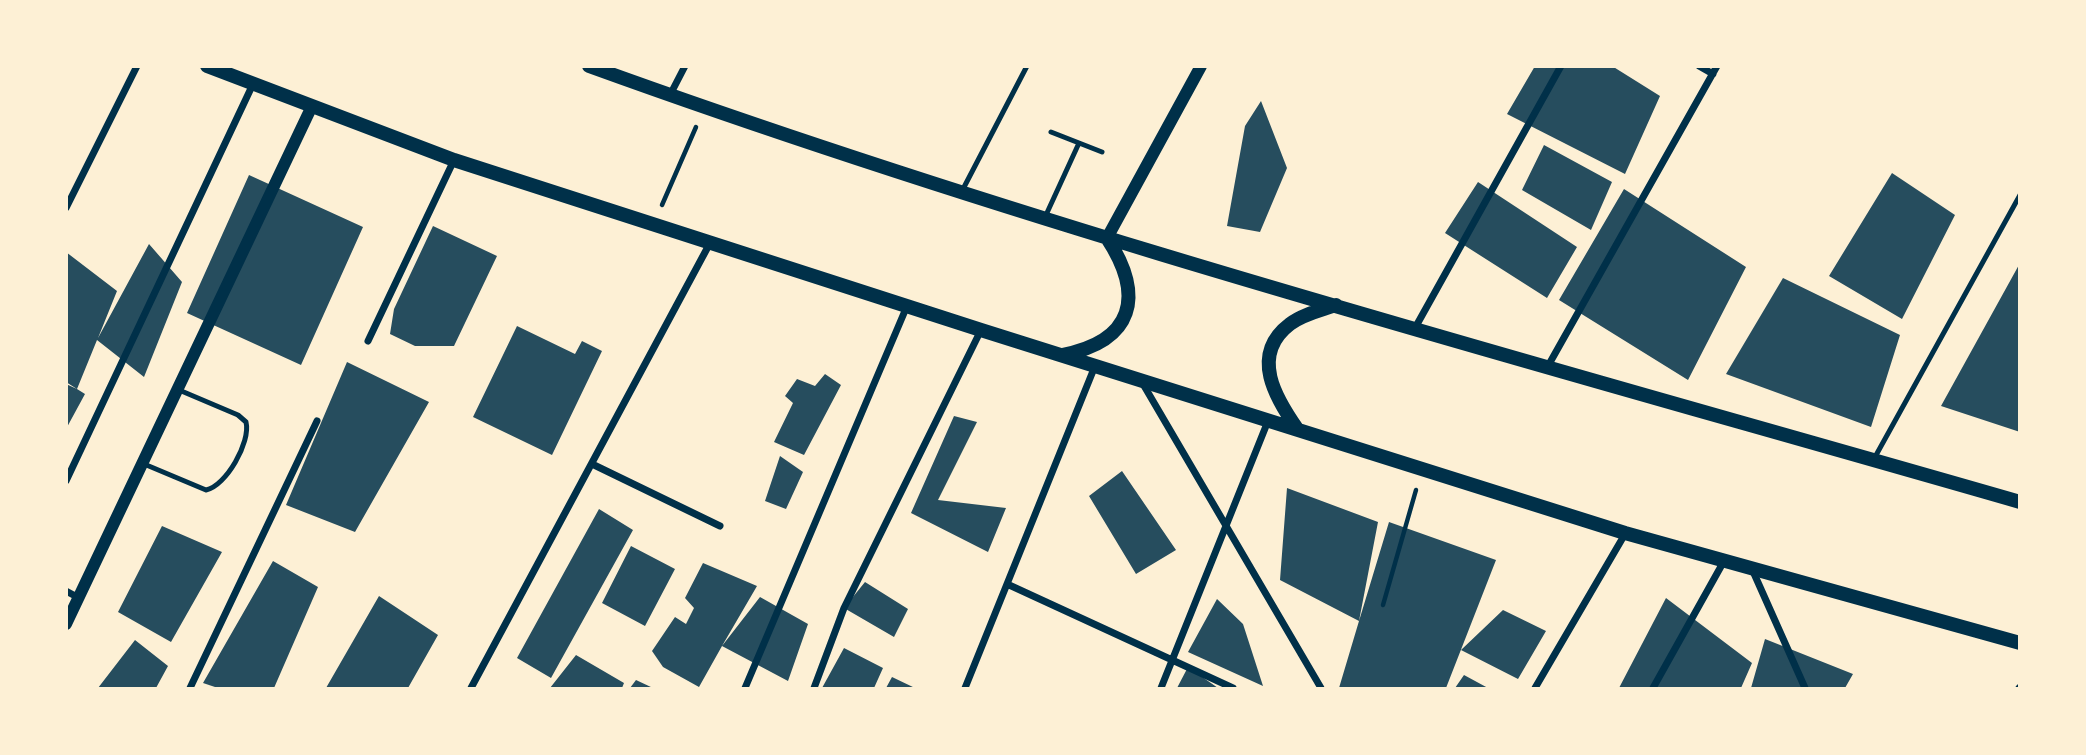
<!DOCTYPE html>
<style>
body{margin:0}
#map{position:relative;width:2086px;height:755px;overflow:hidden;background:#fdf0d5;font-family:"Public Sans",sans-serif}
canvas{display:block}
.frame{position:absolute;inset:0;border:68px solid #fdf0d5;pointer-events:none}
</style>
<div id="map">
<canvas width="2086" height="755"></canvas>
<div class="frame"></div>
</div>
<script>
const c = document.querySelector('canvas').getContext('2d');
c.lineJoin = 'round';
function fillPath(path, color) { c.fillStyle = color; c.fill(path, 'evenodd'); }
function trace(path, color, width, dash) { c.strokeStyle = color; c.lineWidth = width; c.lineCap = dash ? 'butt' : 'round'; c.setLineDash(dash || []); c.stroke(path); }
fillPath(new Path2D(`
 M1535 66H1612L1660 96 1625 174 1507 114Z
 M1261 101 1287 168 1260 232 1227 226 1245 126Z
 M1544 145 1612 182 1591 230 1522 190Z
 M1892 173 1955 215 1902 319 1829 276Z
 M249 175 363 227 301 365 187 313Z
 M1478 182 1577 247 1547 298 1445 233Z
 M1624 189 1746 267 1688 380 1559 300Z
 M433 226 497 256 454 346H415L390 334 394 309Z
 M149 244 182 282 144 377 97 340 77 389 85 394 66 429V384L77 389 66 382V252L117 291 98 338Z
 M2020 263V432L1941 406Z
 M1783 278 1900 335 1871 427 1726 374Z
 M517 326 575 354 582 341 602 351 552 455 473 417Z
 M347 362 429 402 355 532 286 505Z
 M825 374 841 385 804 455 774 442 793 403 785 396 797 379 815 386Z
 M954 416 977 422 938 500 1006 508 988 552 911 513Z
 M780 456 803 472 786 509 765 501Z
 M1122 471 1176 550 1136 574 1089 496Z
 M1287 488 1378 522 1359 621 1389 522 1496 560 1446 688H1339L1359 621 1280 580Z
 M599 509 633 530 551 678 517 658Z
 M162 526 222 552 171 642 118 612Z
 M631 546 675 569 645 626 602 603Z
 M273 561 318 587 274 688H218L203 683Z
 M703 563 757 586 722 646 760 597 808 624 788 681 722 646 699 687 663 667 652 651 675 617 686 624 694 608 685 598Z
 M865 582 908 609 894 637 844 608Z
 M379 596 438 635 408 688H326Z
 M1666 598 1752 663 1741 688H1619Z
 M1217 599 1243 624 1263 686 1188 652Z
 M1503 610 1546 631 1518 679 1461 650Z
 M1765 639 1853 674 1845 688H1751Z
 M135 640 168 666 156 688H98Z
 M844 648 883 668 874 688H822Z
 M576 655 624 683 622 688H550Z
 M1188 667 1218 688H1177Z
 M1464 675 1488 688H1455Z
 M892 677 915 688H886Z
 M636 680 653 688H630Z`), '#264d5e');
trace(new Path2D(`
 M662 205 696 127
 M1383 605 1416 490`), '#003049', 4.5);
trace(new Path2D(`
 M1051 132 1102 152
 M962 191 1027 66
 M1046 215 1079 143
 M1875 457 2020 195
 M144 464 206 490C226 486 251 442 246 422L238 415 179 390`), '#003049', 5);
trace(new Path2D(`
 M1699 66 1713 74
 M670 95 685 66
 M66 208 137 66
 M1415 328 1561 66
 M368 341 454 160
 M1548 366 1717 66
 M1143 384 1321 688
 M592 464 720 526
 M66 481 253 84
 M1752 569 1805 688
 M1007 584 1233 688
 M66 591 79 598
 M190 688 317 421
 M471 688 710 243
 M745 688 907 306
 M814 688 844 608 981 330
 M965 688 1095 366
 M1161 688 1268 421
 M1535 688 1625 534
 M1653 688 1724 561
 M2019 688 2020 687`), '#003049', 7);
trace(new Path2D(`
 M1107 238 1201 66
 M66 624 312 106`), '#003049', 12);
trace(new Path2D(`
 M207 66 454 160 981 330 1625 533 2020 643
 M589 66C1058 236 1541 364 2020 502
 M1062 355C1134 341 1145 296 1107 238
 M1298 430C1276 399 1249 355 1290 324 1303 314 1322 310 1336 305`), '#003049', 14);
</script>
